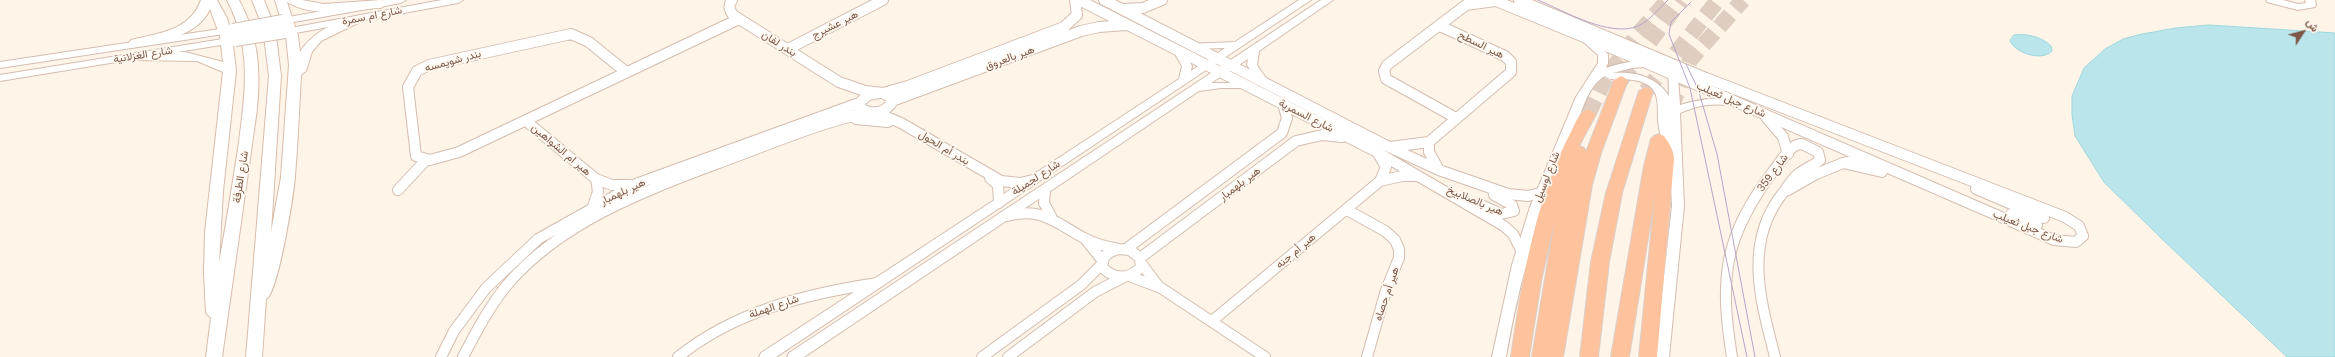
<!DOCTYPE html>
<meta charset="utf-8">
<style>
body{margin:0}
#map{position:relative;width:2335px;height:357px;overflow:hidden;background:#fef4e8;font-family:Arial,Vazirmatn,sans-serif}
canvas{display:block}
.north{position:absolute;left:2283px;top:12px;width:40px;height:40px;-webkit-text-stroke:3px #fff8f0;paint-order:stroke;rotate:54deg;font-size:11px;font-weight:700;line-height:16px;text-align:center;color:#7c5848}
.north::after{content:'';display:block;margin:auto;width:14px;height:18px;background:#7c5848;clip-path:polygon(50% 0,100% 100%,50% 72%,0 100%)}
</style>
<div id="map">
<canvas width="2335" height="357"></canvas>
<div class="north">ش</div>
</div>
<script>
const c = document.querySelector('canvas').getContext('2d');
c.lineJoin = 'round';
function fillPath(path, color) { c.fillStyle = color; c.fill(path, 'evenodd'); }
function trace(path, color, width, dash) { c.strokeStyle = color; c.lineWidth = width; c.lineCap = dash ? 'butt' : 'round'; c.setLineDash(dash || []); c.stroke(path); }
function drawText(font, color, halo, rows, align = 'center') {
  c.font = font + ' Arial,Vazirmatn,sans-serif'; c.lineWidth = 3.5; c.setLineDash([]); c.textBaseline = 'middle'; c.strokeStyle = halo; c.fillStyle = color; for (const [text, x, y, turn = 0] of rows) {
    c.save(); c.translate(x, y); c.rotate((+turn || 0) * Math.PI / 180); c.textAlign = isNaN(turn) ? turn : align; if (halo) c.strokeText(text, 0, 0); c.fillText(text, 0, 0); c.restore();
  }
}
const water = new Path2D(`
 M2209 25 2335 33V357H2287L2162 239 2104 182 2075 136 2072 115V96L2084 68 2105 49 2123 39 2142 34 2176 28Z
 M2014 35C2027 33 2042 37 2051 46L2052 51C2042 62 2015 53 2010 41Z`);
fillPath(water, '#bae6eb');
trace(water, '#9fd7de', 1);
trace(new Path2D(`
 M1621 80 1681 0
 M1646 91 1718 0
 M1671 108 1690 60 1743 0
 M1588 114 1607 76 1638 34 1668 0`), '#decdc0', 16, [16, 8]);
const minor = new Path2D(`
 M732 0C728 6 729 9 733 15L839 82 865 91 883 93 891 98V104C883 113 872 115 862 109L859 103 868 95 879 93
 M1079 0 1377 152 1504 226 1513 234 1521 250
 M1104 0 1389 147 1439 170 1508 194 1528 196 1540 193
 M1494 0 1628 55 2054 240 2076 242 2083 236 2079 226 2065 217 1706 78 1519 0
 M1124 9 1143 8 1162 0
 M788 49 883 0
 M626 72 589 42 571 34 429 65 417 71 408 87 416 156 430 160 459 152 739 19
 M883 93 908 86 1064 27 1077 15 1075 0
 M892 101 1081 31 1099 27 1127 25
 M875 112 901 123 1001 181 1020 183 1033 180
 M1766 117 1783 137 1788 154
 M1456 118 1386 79 1384 71 1387 65 1466 5 1495 1
 M856 119 888 122
 M526 121 596 179 612 185H630
 M1429 142V152L1439 170
 M1390 147 1429 142 1511 72V62L1505 56 1440 26
 M1843 163 1864 158
 M990 178 998 185 999 203
 M1380 181 1402 176H1417
 M1976 189 2044 218
 M398 190 426 160
 M1045 190 1044 203 1051 216
 M1788 190 1816 174 1843 163 1882 172
 M1479 204 1501 214 1514 211 1512 205 1494 195
 M593 206 598 192 596 179
 M1347 210 1385 231 1395 240 1399 249V258L1386 290 1367 357
 M2011 214 2037 225
 M1007 216C1043 207 1054 222 1084 238 1095 244 1107 247 1119 249
 M1086 240 1102 260
 M1119 249 1130 250 1140 258 1141 267C1130 279 1115 280 1103 268 1101 256 1108 252 1119 249Z
 M1126 249 1282 133 1287 118 1283 104
 M1140 258 1296 141 1322 135 1342 137
 M1141 263 1159 287
 M1129 276 1161 288 1265 357
 M1212 321 1380 181 1386 167 1379 155
 M441 357 454 331 486 288 538 239 636 184 859 103
 M463 357C476 332 489 307 507 285 564 218 653 188 732 158 778 141 822 122 870 112
 M678 357C735 311 806 294 877 283
 M982 357 1081 285 1102 264
 M1008 357 1095 292 1124 277
 M1732 357C1719 277 1724 236 1774 170 1782 161 1789 144 1802 144L1818 152 1820 160C1813 166 1804 169 1797 175 1791 180 1787 188 1782 194 1743 244 1761 302 1775 357`);
const tertiary = new Path2D(`
 M384 0H406L401 3 283 24 278 21 283 18Z
 M442 0H463L458 3 285 35 280 32 285 29Z
 M1299 0H1311L776 357H759L761 353 1179 79 1182 66 1172 49 1173 47H1181L1192 66 1191 71 1225 48 1192 49 1187 46 1188 44 1235 42Z
 M1321 0H1333L1259 51 1257 65 1270 84 1269 86H1261L1247 65 1248 59 1211 83H1246L1251 86 1250 88H1221L1199 91 804 357H787L789 353Z
 M2266 0H2283L2298 4 2306 3 2305 0H2315L2316 5 2315 7 2298 10 2267 2Z
 M233 27 238 30 237 32 0 68V62Z
 M1582 33 1586 34 1608 54V63L1606 68C1626 61 1656 56 1677 61L1680 105C1694 100 1740 92 1751 105 1746 111 1734 106 1727 105 1710 103 1695 106 1680 113L1684 206 1669 357H1655L1672 206 1670 155 1664 151C1662 141 1659 131 1658 120 1658 93 1658 82 1625 79 1619 79 1609 81 1605 76 1589 85 1584 106 1577 122 1543 198 1520 275 1506 357H1492L1512 265 1530 207 1576 97 1598 63V55L1577 36ZM1668 65 1669 96C1657 77 1635 71 1613 73L1632 68Z
 M235 37 239 38 240 40 239 42 0 81V75Z`);
const secondary = new Path2D(`
 M201 0H217L227 18 232 36 236 71 223 191 219 263C226 225 232 187 238 149 245 97 253 49 227 0H239C258 35 261 70 257 109L222 357H206L211 318 206 313 204 273 205 232 223 72 197 61 137 60 131 56 137 52H185L223 62 220 36 210 9C197 37 161 41 135 47L129 43 131 40C159 33 190 31 201 0Z
 M252 0H264L275 28 281 76 271 232 281 177 289 65 286 36 275 0H302L324 4 381 0 387 4 381 8C351 9 315 19 287 2L298 36 300 52C313 31 337 21 360 15L366 19 321 41 312 52 306 71 301 75C299 108 298 142 295 176 294 192 278 295 266 299L262 357H246L269 76 263 28Z`);
const trunk = new Path2D(`
 M1621 76 1628 80 1601 153 1592 185 1563 357H1532L1555 219 1541 281 1529 357H1511C1522 281 1535 199 1572 130 1576 122 1579 112 1588 109L1596 114 1579 146 1584 148 1586 152 1614 80Z
 M1646 87 1653 91 1622 193 1609 262 1598 357H1580L1591 262 1606 193 1639 91Z
 M1659 134 1664 136C1669 143 1674 151 1674 159L1657 357H1639L1655 194 1629 357H1611L1644 166 1651 139 1654 136Z`);
trace(minor, '#d5bdaf', 12);
trace(tertiary, '#d5bdaf', 2);
trace(secondary, '#d8bdab', 2);
trace(trunk, '#dad0cc', 2);
trace(minor, '#fff', 10);
fillPath(tertiary, '#fff');
fillPath(secondary, '#fff');
fillPath(trunk, '#fec29c');
trace(new Path2D(`
 M1538 0C1564 11 1610 38 1638 26 1649 21 1659 9 1668 0
 M1691 2 1671 22 1669 34 1690 88 1747 357
 M1686 64 1698 89 1717 154 1755 357`), '#b7a4cb', 1);
const tertiaryBridge = new Path2D(`
 M233 30 283 21
 M235 40 285 32`);
trace(tertiaryBridge, '#d5bdaf', 14, []);
trace(tertiaryBridge, '#fff', 12);
drawText('11px', '#7c5848', '#fff8f0', [
 ["شارع ام سمرة",372,16,-11],
 ["هير عشيرج",835,25,-27],
 ["بندر لفان",779,44,32],
 ["هير السطح",1481,45,26],
 ["شارع الغزلانية",143,55,-9],
 ["هير بالعروق",1010,58,-20],
 ["بندر شويمسه",453,61,-15],
 ["شارع جبل ثعيلب",1731,100,23],
 ["شارع السمرية",1306,116,27],
 ["بندر أم الحول",944,148,31],
 ["هير ام الشواهين",561,150,40],
 ["شارع 359",1773,173,-53],
 ["شارع الطرفة",241,177,-81],
 ["شارع لوسيل",1547,177,-68],
 ["شارع لجميلة",1036,178,-33],
 ["هير بلهمبار",1240,184,-37],
 ["هير بلهمبار",623,192,-25],
 ["هير بالصلابيخ",1475,201,23],
 ["شارع جبل ثعيلب",2028,227,21],
 ["هير أم جنه",1296,251,-40],
 ["هير أم حصاه",1387,294,-71],
 ["شارع الهملة",774,307,-19]
]);
</script>
